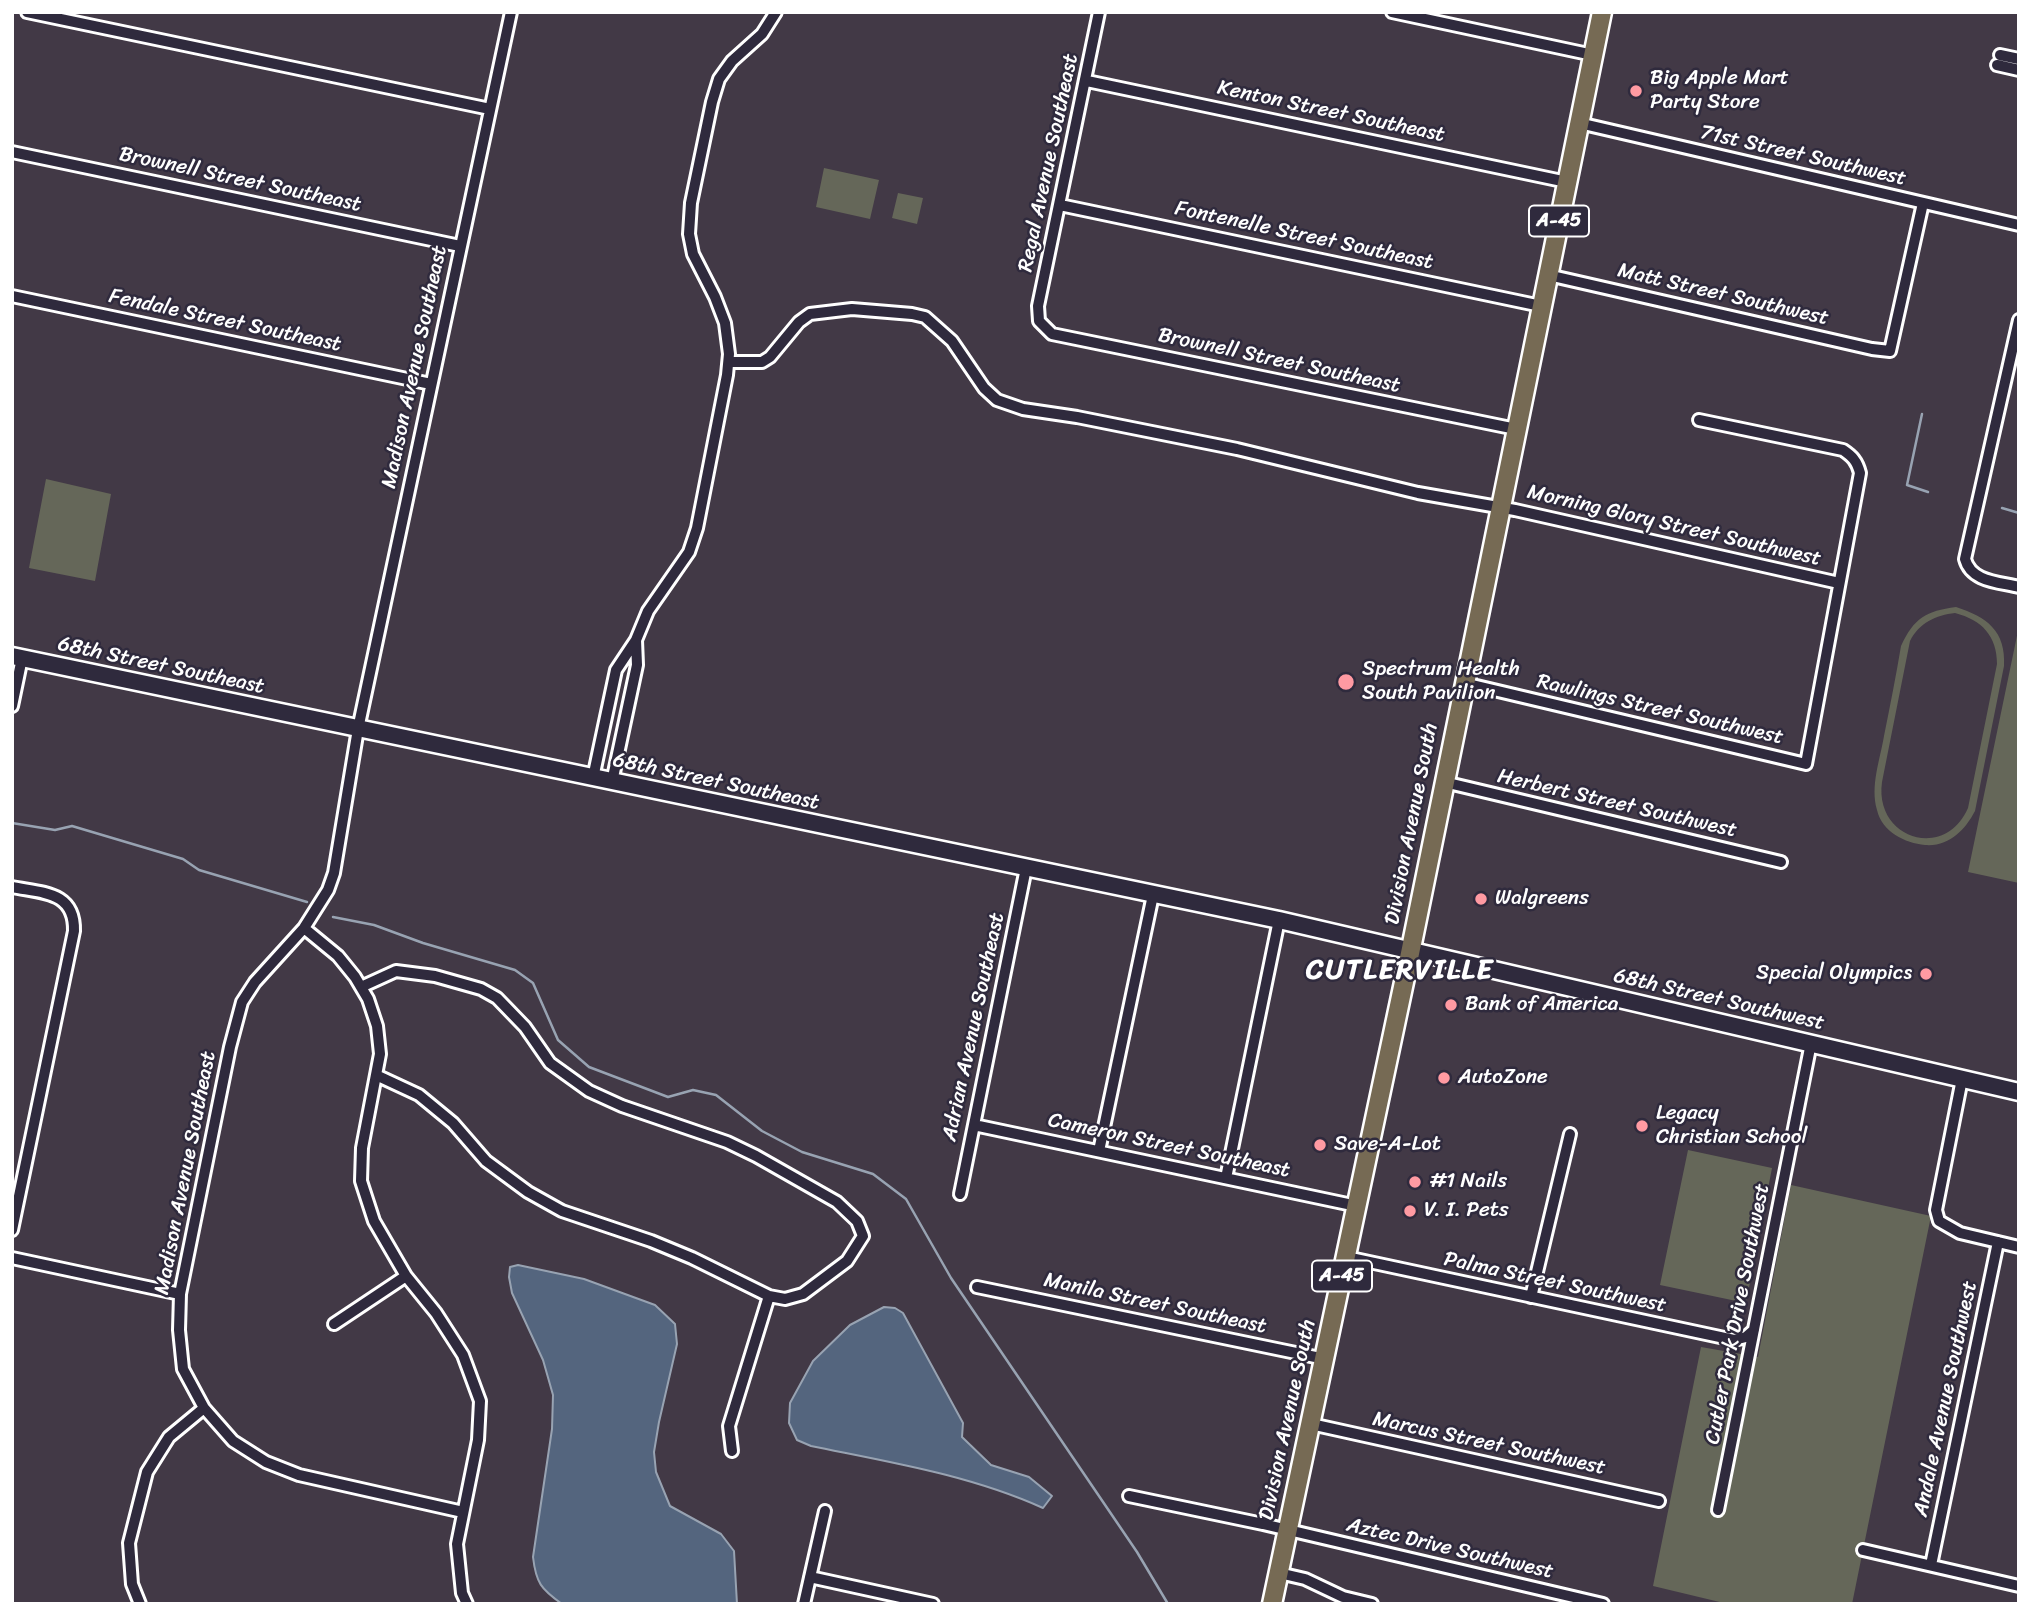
<!DOCTYPE html>
<style>
body{margin:0}
#map{position:relative;width:2031px;height:1616px;overflow:hidden;background:#423946;font-family:Sriracha,sans-serif}
canvas{display:block}
.frame{position:absolute;inset:0;border:14px solid #fff;pointer-events:none}
</style>
<div id="map">
<canvas width="2031" height="1616"></canvas>
<div class="frame"></div>
</div>
<script>
const c = document.querySelector('canvas').getContext('2d');
c.lineJoin = 'round';
function fillPath(path, color) { c.fillStyle = color; c.fill(path, 'evenodd'); }
function trace(path, color, width, dash) { c.strokeStyle = color; c.lineWidth = width; c.lineCap = dash ? 'butt' : 'round'; c.setLineDash(dash || []); c.stroke(path); }
function drawText(font, color, halo, rows, align = 'center') {
  c.font = font + ' Sriracha,sans-serif'; c.lineWidth = 5; c.setLineDash([]); c.textBaseline = 'middle'; c.strokeStyle = halo; c.fillStyle = color; for (const [text, x, y, turn = 0] of rows) {
    c.save(); c.translate(x, y); c.rotate((+turn || 0) * Math.PI / 180); c.textAlign = isNaN(turn) ? turn : align; if (halo) c.strokeText(text, 0, 0); c.fillText(text, 0, 0); c.restore();
  }
}
fillPath(new Path2D(`
 M824 168 879 180 870 219 816 207Z
 M898 193 923 198 917 224 892 218Z
 M46 479 111 494 95 581 29 568Z
 M1956 607C1987 617 2006 631 2004 666L1975 811C1965 830 1949 847 1925 845 1905 843 1882 832 1877 810 1870 786 1880 760 1884 736 1890 706 1896 676 1901 646 1914 618 1926 611 1956 607ZM1955 613C1982 620 1997 636 1997 664L1968 808C1945 861 1874 839 1882 782L1910 641C1919 623 1936 615 1955 613Z
 M2019 626V883L1968 872Z
 M1688 1150 1772 1168 1746 1303 1660 1285Z
 M1791 1185 1931 1216 1852 1604H1728L1653 1586 1701 1347 1758 1357Z`), '#656759');
const water = new Path2D(`
 M518 1265 584 1279 655 1305 675 1324 677 1344 659 1422 654 1452 656 1472 670 1506 721 1534 734 1551 737 1604H562C541 1589 536 1583 533 1557L552 1429 553 1395 543 1360 512 1293 509 1277 510 1267Z
 M884 1307 895 1308 903 1313 963 1423 962 1437 991 1465 1029 1477 1052 1496 1043 1508C970 1475 889 1462 811 1446L797 1440 789 1423 790 1403 813 1361 850 1325Z`);
fillPath(water, '#54657e');
trace(water, '#98a3b2', 2);
trace(new Path2D(`
 M1922 414 1907 485 1928 492
 M2002 508 2019 513
 M12 823 55 830 72 826 183 859 199 870 307 902
 M333 917 374 925 423 943 515 970 533 983 558 1040 589 1067 668 1097 693 1090 716 1095 762 1131 802 1152 873 1174 906 1199 951 1278 1137 1552 1168 1604`), '#98a3b2', 2.5);
const street = new Path2D(`
 M27 12 490 109
 M1099 12 1038 306 1039 321 1052 334 1516 429
 M1392 12 1593 55
 M2000 55 2019 59
 M1997 65 2019 70
 M1087 81 1567 182
 M1579 123 2019 225
 M12 152 460 246
 M1060 205 1541 306
 M1548 275 1872 349 1890 351 1923 203
 M12 296 431 384
 M2019 320 1965 559C1971 582 1999 582 2019 587
 M729 362H762L770 357 799 322 810 314 852 309 912 314 925 317 952 341 984 388 997 400 1023 409 1077 417 1237 449 1418 493 1515 510 1839 583
 M1464 683 1806 764 1860 473C1857 461 1852 456 1843 450L1699 420
 M12 706 22 658
 M593 778 616 670 636 640 648 611 689 552 697 528 727 375 729 354 725 323 715 297 693 254 689 234 691 203 712 102 719 79 732 61 762 34 776 12
 M612 782 637 665 636 640
 M1444 782 1781 862
 M12 887C42 893 75 891 74 931L12 1230
 M304 928 338 956 355 977 368 999 377 1026 380 1054 362 1148 361 1181 374 1221 406 1276 436 1313 463 1355 480 1401 478 1440 457 1544 462 1593 467 1604
 M361 987 396 971 435 976 481 989 497 998 525 1027 550 1063 589 1091 622 1106 727 1142 756 1156 837 1202 857 1221 863 1236 847 1261 803 1294 785 1299 769 1296 692 1258 651 1241 562 1211 528 1192 486 1161 453 1123 419 1095 376 1075
 M1962 1079 1936 1210 1939 1221 1960 1233 2019 1247
 M974 1125 1357 1206
 M1099 1151 1153 895
 M1226 1178 1279 920
 M960 1194 1026 868
 M1346 1257 1734 1340 1746 1337 1754 1330
 M12 1258 180 1294
 M977 1287 1325 1359
 M1531 1297 1570 1134
 M334 1324 406 1276
 M1311 1424 1659 1501
 M732 1451 729 1426 769 1296
 M1129 1496 1263 1524 1603 1604
 M1718 1510 1811 1043
 M463 1512 299 1475 266 1462 233 1441 204 1408 183 1369 179 1330 180 1294 230 1047 242 1002 255 982 304 928 328 890 334 873 358 729 511 12
 M1863 1550 2019 1586
 M1931 1565 1998 1242
 M1279 1573 1305 1579 1343 1597 1372 1604
 M810 1577 933 1604
 M140 1604 132 1584 129 1543 147 1472 169 1437 204 1408
 M804 1604 825 1511`);
const secondary = new Path2D(`
 M12 656 1279 920 2019 1092`);
const primary = new Path2D(`
 M1272 1604 1407 968 1602 12`);
trace(street, '#fff', 16);
trace(secondary, '#fff', 21);
trace(primary, '#fff', 23);
trace(street, '#2f2a3d', 10);
trace(secondary, '#2f2a3d', 16);
trace(primary, '#766a54', 18);
for (const [x, y, r, color] of [
 [1636,91,7,"#ff9aa2"],
 [1346,682,9,"#ff9aa2"],
 [1481,899,7,"#ff9aa2"],
 [1926,974,7,"#ff9aa2"],
 [1451,1005,7,"#ff9aa2"],
 [1444,1078,7,"#ff9aa2"],
 [1642,1126,7,"#ff9aa2"],
 [1320,1145,7,"#ff9aa2"],
 [1415,1182,7,"#ff9aa2"],
 [1410,1211,7,"#ff9aa2"]
]) { const dot = new Path2D(); dot.arc(x, y, r, 0, 2 * Math.PI); c.fillStyle = color; c.fill(dot); trace(dot, '#2f2a3d', 2.5); }
for (const [x, y, w] of [
 [1559,221,60],
 [1342,1276,60]
]) { const box = new Path2D(); box.roundRect(x - w / 2, y - 15.5, w, 31, 5); c.fillStyle = '#2f2a3d'; c.fill(box); trace(box, '#fff', 2); }
drawText('bold 19px', '#fff', null, [
 ["A-45",1559,221],
 ["A-45",1342,1276]
]);
drawText('21px', '#fff', '#2f2a3d', [
 ["Big Apple Mart",1650,79],
 ["Party Store",1650,103],
 ["Spectrum Health",1362,670],
 ["South Pavilion",1362,694],
 ["Walgreens",1495,899],
 ["Special Olympics",1912,974,"right"],
 ["Bank of America",1465,1005],
 ["AutoZone",1458,1078],
 ["Legacy",1656,1114],
 ["Christian School",1656,1138],
 ["Save-A-Lot",1334,1145],
 ["#1 Nails",1429,1182],
 ["V. I. Pets",1424,1211]
], 'left');
drawText('21px', '#fff', '#2f2a3d', [
 ["Kenton Street Southeast",1331,112,12],
 ["71st Street Southwest",1803,156,13],
 ["Regal Avenue Southeast",1049,163,-78],
 ["Brownell Street Southeast",240,180,12],
 ["Fontenelle Street Southeast",1304,236,12],
 ["Matt Street Southwest",1723,295,13],
 ["Fendale Street Southeast",225,321,12],
 ["Brownell Street Southeast",1279,361,12],
 ["Madison Avenue Southeast",415,367,-78],
 ["Morning Glory Street Southwest",1674,526,13],
 ["68th Street Southeast",161,666,12],
 ["Rawlings Street Southwest",1660,710,13],
 ["68th Street Southeast",716,782,12],
 ["Herbert Street Southwest",1617,804,13],
 ["Division Avenue South",1412,824,-79],
 ["68th Street Southwest",1719,1000,13],
 ["Adrian Avenue Southeast",974,1027,-78],
 ["Cameron Street Southeast",1169,1146,12],
 ["Madison Avenue Southeast",186,1173,-79],
 ["Palma Street Southwest",1555,1283,12],
 ["Manila Street Southeast",1155,1304,12],
 ["Cutler Park Drive Southwest",1738,1314,-79],
 ["Andale Avenue Southwest",1946,1399,-78],
 ["Division Avenue South",1288,1420,-78],
 ["Marcus Street Southwest",1489,1444,12],
 ["Aztec Drive Southwest",1450,1549,13]
]);
c.letterSpacing = '2px';
drawText('bold 28px', '#fff', '#2f2a3d', [
 ["CUTLERVILLE",1400,971]
]);
c.letterSpacing = '0px';
</script>
